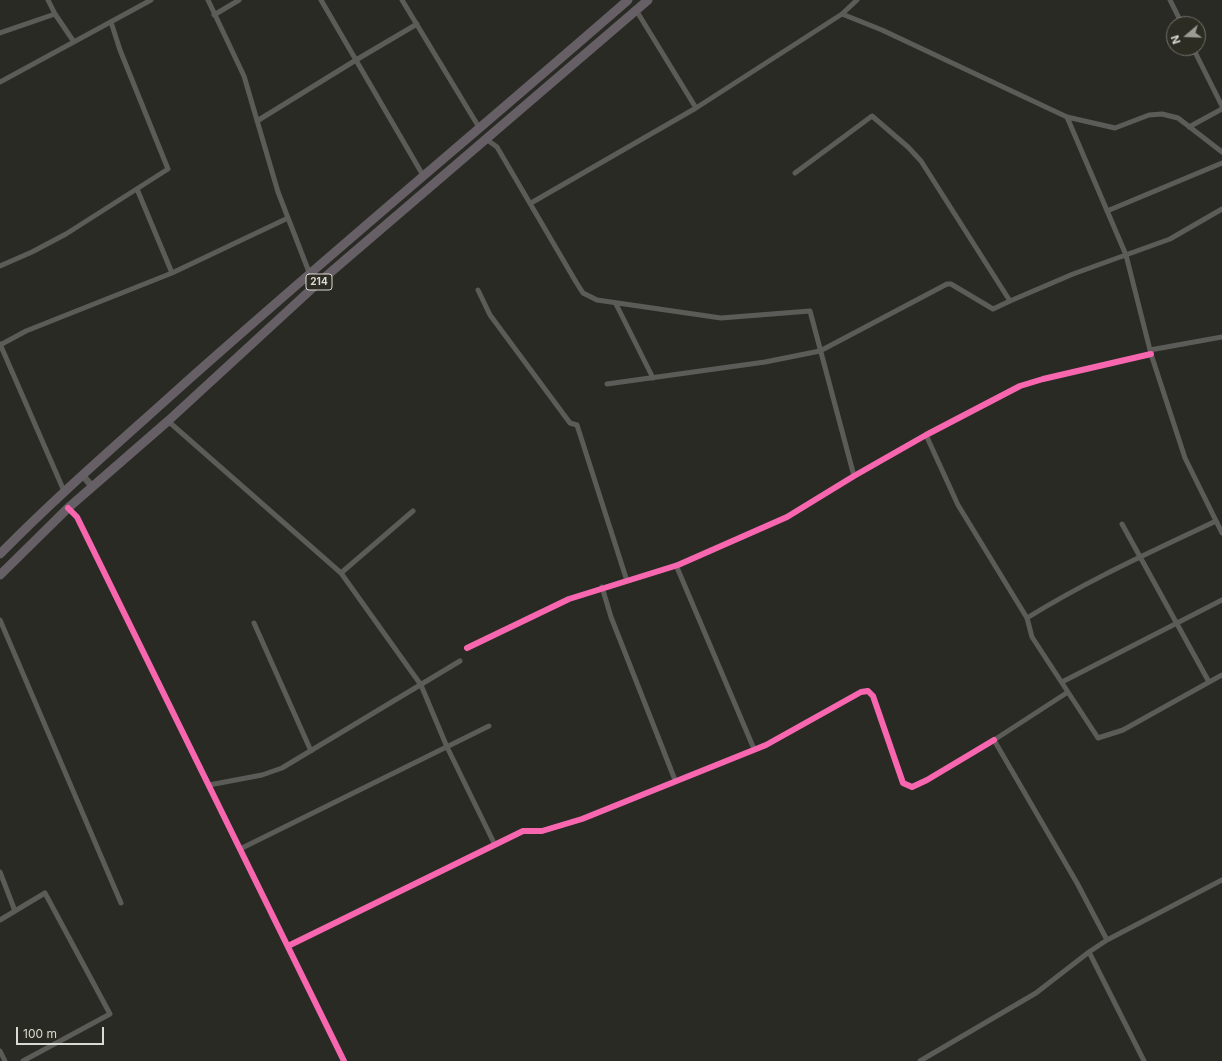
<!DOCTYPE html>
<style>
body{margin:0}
#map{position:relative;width:1222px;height:1061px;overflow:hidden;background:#2a2a25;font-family:Inter,sans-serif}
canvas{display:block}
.north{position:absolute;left:1166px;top:16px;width:40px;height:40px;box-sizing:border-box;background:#2c2c23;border:1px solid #72726a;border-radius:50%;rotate:251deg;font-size:11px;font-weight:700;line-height:16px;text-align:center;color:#dadad4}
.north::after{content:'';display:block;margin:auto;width:14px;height:18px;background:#9c9c97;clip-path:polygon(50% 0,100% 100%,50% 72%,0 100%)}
.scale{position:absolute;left:16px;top:1027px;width:88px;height:18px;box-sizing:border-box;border:2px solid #dadad4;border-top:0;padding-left:5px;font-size:12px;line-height:14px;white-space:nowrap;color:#dadad4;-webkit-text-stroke:3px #2c2c23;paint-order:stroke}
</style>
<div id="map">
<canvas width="1222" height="1061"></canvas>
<div class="north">N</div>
<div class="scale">100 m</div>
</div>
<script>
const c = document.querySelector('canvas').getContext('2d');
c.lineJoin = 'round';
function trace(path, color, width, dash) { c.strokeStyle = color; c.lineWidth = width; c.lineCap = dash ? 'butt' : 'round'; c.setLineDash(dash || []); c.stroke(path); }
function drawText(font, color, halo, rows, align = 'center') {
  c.font = font + ' Inter,sans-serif'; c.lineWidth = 4; c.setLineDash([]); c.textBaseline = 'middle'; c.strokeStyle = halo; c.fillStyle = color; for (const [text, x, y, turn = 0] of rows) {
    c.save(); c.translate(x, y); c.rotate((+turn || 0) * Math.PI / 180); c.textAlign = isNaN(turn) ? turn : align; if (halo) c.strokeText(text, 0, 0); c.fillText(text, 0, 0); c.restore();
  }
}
trace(new Path2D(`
 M48 0 55 14 74 42
 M208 0 244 76 278 192 309 272
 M321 0 424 177
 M402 0 480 129
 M1170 0 1182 24
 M636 10 696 108
 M842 14 882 30 1067 117 1115 128 1149 115 1162 114 1178 118 1222 152
 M214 15 239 0
 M0 33 55 14
 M1193 48 1222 106
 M0 82 151 0
 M1067 117 1126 255 1151 354 1185 458 1222 533
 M257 121 356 60 417 24
 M1189 127 1222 109
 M486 139 497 147 576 282 583 293 597 300 721 318 810 311 854 476
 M795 173 872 116 908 147 921 161 1010 301 1073 274 1170 239 1222 209
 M137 189 172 273
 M531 203 696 108 842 14 857 0
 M1107 211 1222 163
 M0 266 32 252 66 234 168 169 120 50 111 22
 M478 290 490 315 570 423 577 425 627 581
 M616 304 653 378
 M0 344 64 491
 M0 345 26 331 172 273 288 218
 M1150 350 1222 337
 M607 384 765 362 820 351 947 284H951L993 309 1010 301
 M168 421 341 573 421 685 447 747 495 845
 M926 435 958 505 1027 618 1032 637 1098 738 1123 730 1222 675
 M68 508 77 517 344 1061
 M1122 524 1209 682
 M676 565 754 749
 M341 573 413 511
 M602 587 611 617 675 780
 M1027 618C1088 580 1151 552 1216 521
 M0 620 121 903
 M254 623 311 751
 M467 648 569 599 678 565 787 517 854 476 926 435 1020 386 1043 379 1151 354
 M1062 682 1222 600
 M1068 692 994 740 1077 883 1107 940
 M209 785 262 775 282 768 460 661
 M240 849 489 726
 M0 872 15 911
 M0 920 45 893 110 1014 23 1061
 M288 946 523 831H542L582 819 766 745 861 692 868 691 873 696 903 783 912 787 927 780 994 740
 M0 1051 5 1061
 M920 1061 1036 993 1089 952
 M1144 1061 1089 952 1107 940 1222 880`), '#5b5c58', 5);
trace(new Path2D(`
 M82 475 93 487`), '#5b5c58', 7);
trace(new Path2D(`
 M0 554C59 494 123 439 185 383 331 253 481 128 628 0
 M0 575 68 508 168 421 317 284 648 0`), '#666066', 9);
trace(new Path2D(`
 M68 508 77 517 344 1061
 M467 648 569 599 678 565 787 517 854 476 926 435 1020 386 1043 379 1151 354
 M288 946 523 831H542L582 819 766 745 861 692 868 691 873 696 903 783 912 787 927 780 994 740`), '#f766af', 6);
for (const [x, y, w] of [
 [319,282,26]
]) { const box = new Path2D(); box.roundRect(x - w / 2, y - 8, w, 16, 3); c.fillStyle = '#2c2c23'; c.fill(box); trace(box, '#dadad4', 1); }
drawText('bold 10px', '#dadad4', null, [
 ["214",319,282]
]);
</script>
